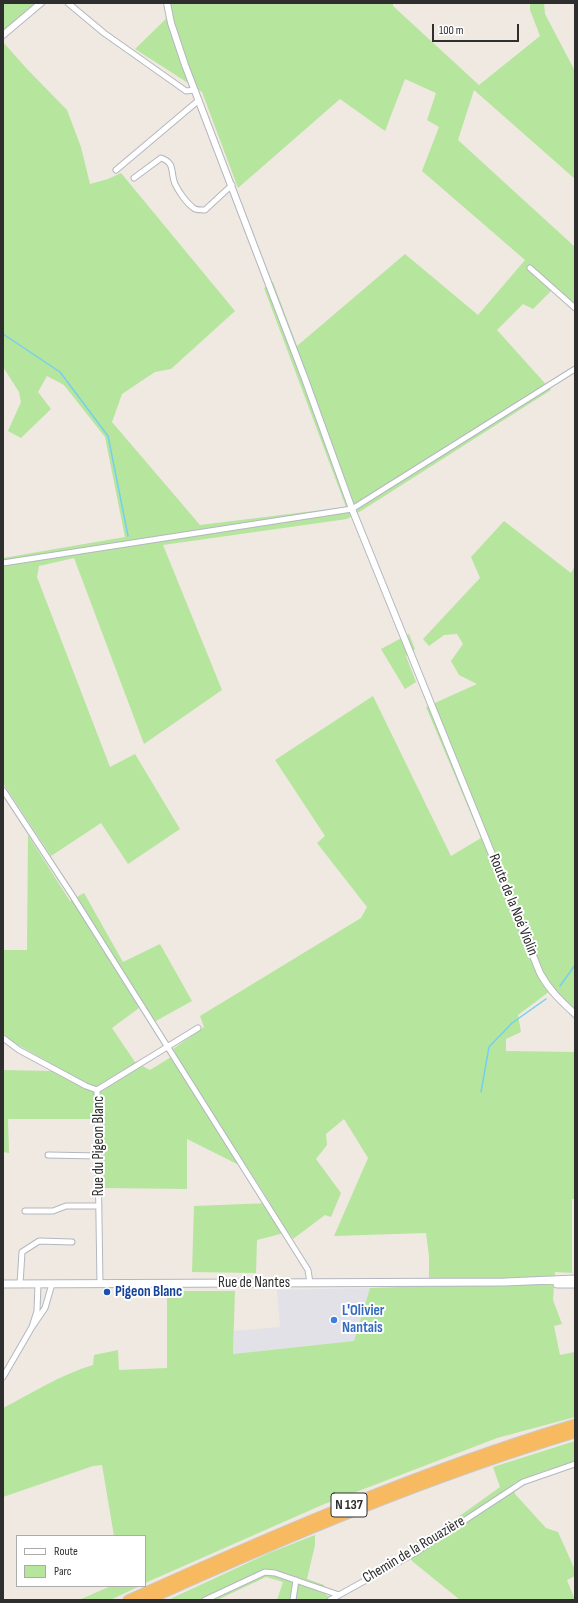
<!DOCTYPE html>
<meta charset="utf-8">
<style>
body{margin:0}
#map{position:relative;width:578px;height:1603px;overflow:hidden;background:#efe9e1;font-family:"Sofia Sans Condensed",sans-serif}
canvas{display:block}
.frame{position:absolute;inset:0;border:4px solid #2e2e2e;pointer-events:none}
.legend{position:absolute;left:16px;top:1535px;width:130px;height:52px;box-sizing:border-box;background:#fff;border:1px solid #ababab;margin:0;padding:5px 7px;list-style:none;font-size:12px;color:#2e2e2e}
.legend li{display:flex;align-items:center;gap:8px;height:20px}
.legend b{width:20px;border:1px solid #ababab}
.scale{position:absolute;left:432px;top:24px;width:87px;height:18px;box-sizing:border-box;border:2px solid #2e2e2e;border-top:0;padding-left:5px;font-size:12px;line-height:14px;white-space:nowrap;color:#2e2e2e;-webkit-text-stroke:3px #fff;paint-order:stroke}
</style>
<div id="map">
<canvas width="578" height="1603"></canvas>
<div class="frame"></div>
<ul class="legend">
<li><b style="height:5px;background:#fff"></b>Route</li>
<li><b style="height:11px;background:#b6e59e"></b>Parc</li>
</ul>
<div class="scale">100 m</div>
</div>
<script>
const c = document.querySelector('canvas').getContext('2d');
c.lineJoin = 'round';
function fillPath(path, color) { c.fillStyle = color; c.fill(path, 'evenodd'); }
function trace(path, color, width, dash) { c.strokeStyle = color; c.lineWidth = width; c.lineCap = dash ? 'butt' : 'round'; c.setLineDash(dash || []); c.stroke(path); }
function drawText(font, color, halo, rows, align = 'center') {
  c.font = font + ' "Sofia Sans Condensed",sans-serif'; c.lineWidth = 4; c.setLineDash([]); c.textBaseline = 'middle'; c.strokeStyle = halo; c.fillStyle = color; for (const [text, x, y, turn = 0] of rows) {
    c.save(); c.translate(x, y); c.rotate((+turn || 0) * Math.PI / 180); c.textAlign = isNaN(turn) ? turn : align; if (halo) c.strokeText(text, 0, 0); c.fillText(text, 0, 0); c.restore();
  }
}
fillPath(new Path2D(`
 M370 1288 355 1341 233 1354 234 1331 280 1327 277 1290Z`), '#e3e1e8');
fillPath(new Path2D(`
 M3 3H35L3 32Z
 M169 3H393V6L479 85 540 36 530 10V3H544L545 14 575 71V179L474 90 458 140 575 247V312L552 290 533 309 523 304 497 330 551 390 361 511 347 519 163 545 222 690 144 744 74 558 39 566 37 577 110 767 135 754 180 829 128 864 101 823 51 856 3 783V558L125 537 105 437 64 385 47 376 38 392 51 409 21 438 8 431 21 402 19 392 3 367V42L27 69 67 110 81 147 90 184 108 179 121 173 235 311 171 369 155 372 122 394 112 422 200 525 346 507 264 288 273 282 297 346 405 254 478 315 525 260 422 171 439 127 427 120 436 93 405 79 385 131 340 99 238 188 202 92 135 49 172 13Z
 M504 521 571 573 575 566V1009L554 988 518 1015 521 1032 506 1039V1051L575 1052V1199H572V1273L555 1272 553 1300 562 1324 554 1326 560 1355 575 1352V1417L497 1438 322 1505 145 1583V1536H114L102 1465 93 1466 3 1497V1408C32 1393 62 1374 93 1365L94 1355 118 1350 119 1370 167 1368V1291H235L233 1354 354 1341 370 1288 429 1286V1256L426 1233 334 1236 368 1158 344 1119 326 1134 327 1145 316 1159 341 1193 331 1217 325 1215 293 1239 288 1232 257 1240 256 1273 192 1272 194 1206 270 1203 249 1170 187 1139V1189L104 1188 102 1119H8L9 1153 3 1152V1070L51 1071 52 1064 11 1041 3 1033V950H27L28 835 70 901 84 893 123 962 160 944 192 1001 154 1022 143 1005 112 1028 135 1062 150 1070 176 1054 173 1049 204 1027 200 1016 361 918 367 907 317 843 325 836 275 760 373 696 451 856 481 838 426 707 477 684 459 675 451 661 463 644 457 634 444 635 429 646 423 639 480 578 471 557Z
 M409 634 415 649 406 656 416 682 405 689 381 649Z
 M575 1441V1462L544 1471 514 1483 515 1494 546 1528 558 1532 575 1570V1576L567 1580 575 1600H460L412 1561 405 1550 461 1515 500 1487 493 1467Z
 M315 1535V1545L307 1579 324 1585 326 1595 337 1600H277L283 1582 266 1577 217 1600H168L269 1553Z
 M111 1586H140L110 1600H79Z`), '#b6e59e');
trace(new Path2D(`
 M3 334 60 372 108 436 128 536
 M560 986 575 965
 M481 1092 489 1047 512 1023 546 999`), '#75cff0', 1.5);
const minor = new Path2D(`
 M68 3 104 33 186 91 195 90
 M116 170 199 100
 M134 178 161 158C176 163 170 173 175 184 179 192 187 204 195 209 198 210 202 210 205 210L232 185
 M530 268 575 308
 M3 563 352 509 575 369
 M3 790 72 895 308 1270 310 1283
 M3 1038 19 1050 86 1086 97 1090
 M48 1155 99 1156
 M25 1211H53L66 1206H99
 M20 1284 22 1252 39 1241 72 1242
 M38 1284 37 1311 32 1327 45 1308 52 1284
 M100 1284 97 1090 198 1028
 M3 1377 32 1327
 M205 1600 265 1572 275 1573 339 1595
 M293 1600 296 1580
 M330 1600 415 1553 523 1482 575 1464`);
const tertiary = new Path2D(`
 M167 3 171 23 185 65 305 379 352 509 540 973C549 990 561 1001 575 1014
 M3 35 41 3`);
const secondary = new Path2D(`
 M3 1284 505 1282 575 1279
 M557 1284H575`);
const trunk = new Path2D(`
 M128 1600C274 1534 422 1470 575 1424
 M148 1600C287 1537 429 1477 575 1433`);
trace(minor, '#b4b7c1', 7);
trace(tertiary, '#b4b7c1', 8);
trace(secondary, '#b4b7c1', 9);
trace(trunk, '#c9c9c9', 11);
trace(minor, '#fff', 5);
trace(tertiary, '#fff', 6);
trace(secondary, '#fff', 7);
trace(trunk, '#f8ba60', 9);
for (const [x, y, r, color] of [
 [107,1292,4,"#1a4fb4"],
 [334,1320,4,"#3f7fe0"]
]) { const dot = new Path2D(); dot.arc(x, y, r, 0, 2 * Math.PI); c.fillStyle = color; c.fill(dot); trace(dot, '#fff', 1.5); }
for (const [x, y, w] of [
 [349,1505,36]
]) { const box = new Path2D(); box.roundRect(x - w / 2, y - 12, w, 24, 3); c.fillStyle = '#fff'; c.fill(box); trace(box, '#2e2e2e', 1); }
drawText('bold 14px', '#2e2e2e', null, [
 ["N 137",349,1505]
]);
drawText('15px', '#2e2e2e', '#fff', [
 ["Route de la Noé Violin",513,905,68],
 ["Rue du Pigeon Blanc",99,1146,-90],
 ["Rue de Nantes",254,1283],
 ["Chemin de la Rouazière",414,1550,-31]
]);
drawText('bold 15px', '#164399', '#fff', [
 ["Pigeon Blanc",115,1292]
], 'left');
drawText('bold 15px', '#366cbe', '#fff', [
 ["L'Olivier",342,1311],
 ["Nantais",342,1328]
], 'left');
</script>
